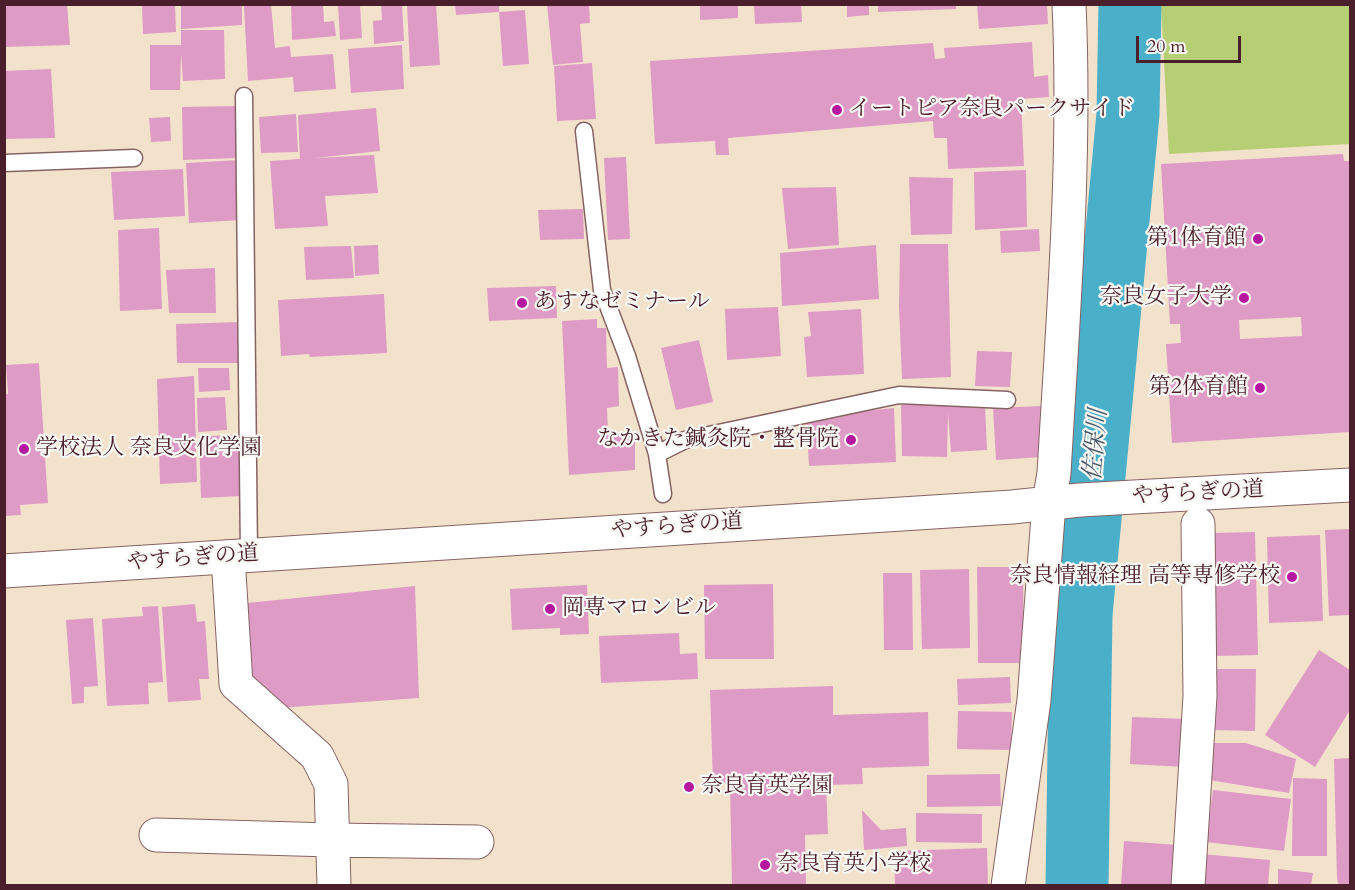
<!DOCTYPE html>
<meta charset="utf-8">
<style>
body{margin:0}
#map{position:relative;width:1355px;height:890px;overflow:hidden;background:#f3e2cb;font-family:Cardo,serif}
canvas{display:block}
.frame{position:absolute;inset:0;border:6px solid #4a1f2b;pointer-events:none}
.scale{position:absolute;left:1136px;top:36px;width:105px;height:27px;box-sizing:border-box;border:3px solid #4a1f2b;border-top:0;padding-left:8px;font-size:18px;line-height:21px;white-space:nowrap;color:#4a1f2b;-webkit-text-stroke:4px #f6f6f2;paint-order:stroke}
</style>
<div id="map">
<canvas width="1355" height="890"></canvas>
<div class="frame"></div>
<div class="scale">20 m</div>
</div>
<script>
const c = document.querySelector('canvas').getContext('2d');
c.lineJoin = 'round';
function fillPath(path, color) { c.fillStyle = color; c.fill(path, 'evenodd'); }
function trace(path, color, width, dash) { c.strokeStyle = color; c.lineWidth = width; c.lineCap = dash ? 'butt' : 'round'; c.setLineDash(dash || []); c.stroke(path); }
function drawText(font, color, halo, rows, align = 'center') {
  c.font = font + ' Cardo,"Noto Serif JP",serif'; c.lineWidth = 4.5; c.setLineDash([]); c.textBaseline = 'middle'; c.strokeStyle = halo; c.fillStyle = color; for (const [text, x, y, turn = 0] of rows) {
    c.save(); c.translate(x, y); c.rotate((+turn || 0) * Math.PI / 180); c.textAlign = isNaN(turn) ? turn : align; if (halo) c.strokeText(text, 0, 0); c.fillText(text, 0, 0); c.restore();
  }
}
fillPath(new Path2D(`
 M1161 5H1350V144L1169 154Z`), '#b7cf74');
trace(new Path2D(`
 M1077 886 1081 614 1128 114 1130 4`), '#4ab0c9', 63);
fillPath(new Path2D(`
 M4 4H67L70 45 5 47Z
 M142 4H175L176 32 143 34Z
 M181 4H242V25L181 29Z
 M271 4 275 48 290 46 291 57 333 54 336 89 294 92 293 77 248 81 244 6Z
 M291 4H323L324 22 334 21 336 36 292 40Z
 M338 4H360L362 38 340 40Z
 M381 4H402L404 41 374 44 373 21 382 20Z
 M407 4H436L440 65 410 67Z
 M455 4H499V12L456 15Z
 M547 4H589L590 23 580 24 583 62 553 65Z
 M700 4H738V18L700 20Z
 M754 4H801L802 22 755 24Z
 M847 4H869V15L847 17Z
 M878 4H956V9L878 12Z
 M977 4H1047L1048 24 979 29Z
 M525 10 529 64 503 66 499 12Z
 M181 30H224L225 79 183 81 181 53 180 90H150V45H181Z
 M1032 42 1034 77 1048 75 1049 97 1021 99 1024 166 948 169 947 138H934L933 121 728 138 729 155H716L715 141 655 144 650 61 933 43 935 59 945 58 944 48Z
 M402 45 404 89 351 93 348 49Z
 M592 63 596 119 557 121 554 66Z
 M51 69 55 138 4 139V71Z
 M237 106 238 158 183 160 182 107Z
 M376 108 380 151 315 158 374 155 378 193 325 196 328 226 275 229 270 161 300 159 298 115Z
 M296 114 298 152 261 153 259 117Z
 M170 117 171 141 151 142 149 118Z
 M1343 154 1344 161H1350V432L1172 443 1166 344 1181 343 1180 324H1170L1161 164ZM1301 317 1302 336 1240 339 1239 320Z
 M626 157 630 239 608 240 604 158Z
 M239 160 242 220 189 223 186 163Z
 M183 169 185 216 114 220 111 172Z
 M1026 170 1027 227 975 230 974 172Z
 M909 177 953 178 952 234 911 235Z
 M836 187 839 245 788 249 782 188Z
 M583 209 584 239 540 240 538 210Z
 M159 228 162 309 120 311 118 230Z
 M1039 229 1040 251 1001 253 1000 231Z
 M900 244H948L951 377 902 379 899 307Z
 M378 245 379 274 355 276 354 246Z
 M876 245 879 299 782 306 780 253Z
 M351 246 354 278 306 280 304 247Z
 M215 268 216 313H169L166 270Z
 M556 286 557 318 489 321 487 288Z
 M384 294 387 353 310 357 309 354 281 356 278 300Z
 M778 307 781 356 727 360 725 309Z
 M861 309 864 374 807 377 804 337 811 336 808 312Z
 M597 319V328H606L607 368 618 367 619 406 607 408 608 435 635 434V470L569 475 562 321Z
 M240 322 242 363H177L176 324Z
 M699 340 713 402 676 410 661 348Z
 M977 351 1012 352 1010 387 975 386Z
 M39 363 48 503 20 505 21 515 4 516V394H8L6 365Z
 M198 368H229L230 390 199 392Z
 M194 376 197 482 160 484 157 379Z
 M225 397 227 430 198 432 197 398Z
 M949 402 948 406 985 405 987 450 951 452 948 413 947 457 902 456 901 405Z
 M1042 406V457L996 460 993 408Z
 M894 408 896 462 809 466 806 417Z
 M240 434 242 496 201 498 199 437Z
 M1350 529V615L1329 616 1325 530Z
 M1255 532 1258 655 1216 656 1213 533Z
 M1320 535 1323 621 1269 623 1267 537Z
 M977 567H1023L1024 663H978Z
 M969 569 970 648 922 649 920 570Z
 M883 573H912L913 650H884Z
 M773 584 774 659H705L704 585Z
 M587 585 589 634 560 635V628L512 630 510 589Z
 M415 586 419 698 278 708 248 684 247 603Z
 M195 604 197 622 205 621 209 679H199L201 700 168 702 162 607Z
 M158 606 163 682 148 683 149 704 107 706 102 619 143 616 142 607Z
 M93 618 98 686 84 687V703L72 704 66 620Z
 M679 633 680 654 697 653 698 679 601 683 599 636Z
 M1319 650 1350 670V710L1315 767 1265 735Z
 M1213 669H1256L1255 731 1212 730Z
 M1010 677 1011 703 958 705 957 679Z
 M833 686V715L928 712 929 766 862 768 863 784 826 785 828 834 805 835 806 886H732L730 783 713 784 710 690Z
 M958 711 1012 712 1011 750 957 749Z
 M1132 717 1187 719 1185 767 1130 764Z
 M1212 743H1246L1296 759 1289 793 1209 780Z
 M1350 758V886H1339L1337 879 1334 759Z
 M1000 774 1001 806 927 807V775Z
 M1293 778 1327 779V856H1292Z
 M1213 790 1291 799 1284 851 1206 842Z
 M862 810 881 830 906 828 907 846 864 850Z
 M916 813 982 814V843L916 842Z
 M1124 841 1178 845 1176 886H1121Z
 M987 848 988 885 895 886 894 851Z
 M1201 854 1270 860 1268 886H1198Z
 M1278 869 1313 873 1311 886H1278Z`), '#de9bc6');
const service = new Path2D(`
 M244 96 249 556
 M584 131 602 290 627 356 657 454
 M4 163 134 158
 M663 494 657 454 685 440 899 395 1007 400`);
const minor = new Path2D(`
 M228 557 236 684 317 756 331 784 334 886
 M156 835 331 840 477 842
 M1008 886 1034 700 1049 503 1054 473C1063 317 1076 160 1069 4
 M1188 886 1200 696 1198 524`);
const tertiary = new Path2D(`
 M4 571 1012 507 1080 500 1350 485`);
trace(service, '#856363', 19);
trace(minor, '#856363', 35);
trace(tertiary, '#856363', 35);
trace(service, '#fff', 16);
trace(minor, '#fff', 33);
trace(tertiary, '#fff', 33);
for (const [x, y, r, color] of [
 [837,110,6,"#b5179e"],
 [1258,239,6,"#b5179e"],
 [1244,298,6,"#b5179e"],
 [522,303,6,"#b5179e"],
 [1260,388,6,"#b5179e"],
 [851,440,6,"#b5179e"],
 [24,449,6,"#b5179e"],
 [1292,577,6,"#b5179e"],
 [550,609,6,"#b5179e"],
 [689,787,6,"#b5179e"],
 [765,865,6,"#b5179e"]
]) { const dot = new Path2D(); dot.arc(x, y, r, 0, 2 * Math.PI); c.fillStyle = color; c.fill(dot); trace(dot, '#f6f6f2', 2); }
drawText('22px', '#4a1f2b', '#f6f6f2', [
 ["イートピア奈良パークサイド",849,110],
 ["第1体育館",1246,239,"right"],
 ["奈良女子大学",1232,298,"right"],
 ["あすなゼミナール",534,303],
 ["第2体育館",1248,388,"right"],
 ["なかきた鍼灸院・整骨院",839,440,"right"],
 ["学校法人 奈良文化学園",36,449],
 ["奈良情報経理 高等専修学校",1280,577,"right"],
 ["岡専マロンビル",562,609],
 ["奈良育英学園",701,787],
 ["奈良育英小学校",777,865]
], 'left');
drawText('22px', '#4a1f2b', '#f6f6f2', [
 ["やすらぎの道",1198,494,-3],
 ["やすらぎの道",677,527,-4],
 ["やすらぎの道",193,559,-4]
]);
drawText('italic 24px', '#4a596a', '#f6f6f2', [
 ["佐保川",1097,445,-85]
]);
</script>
